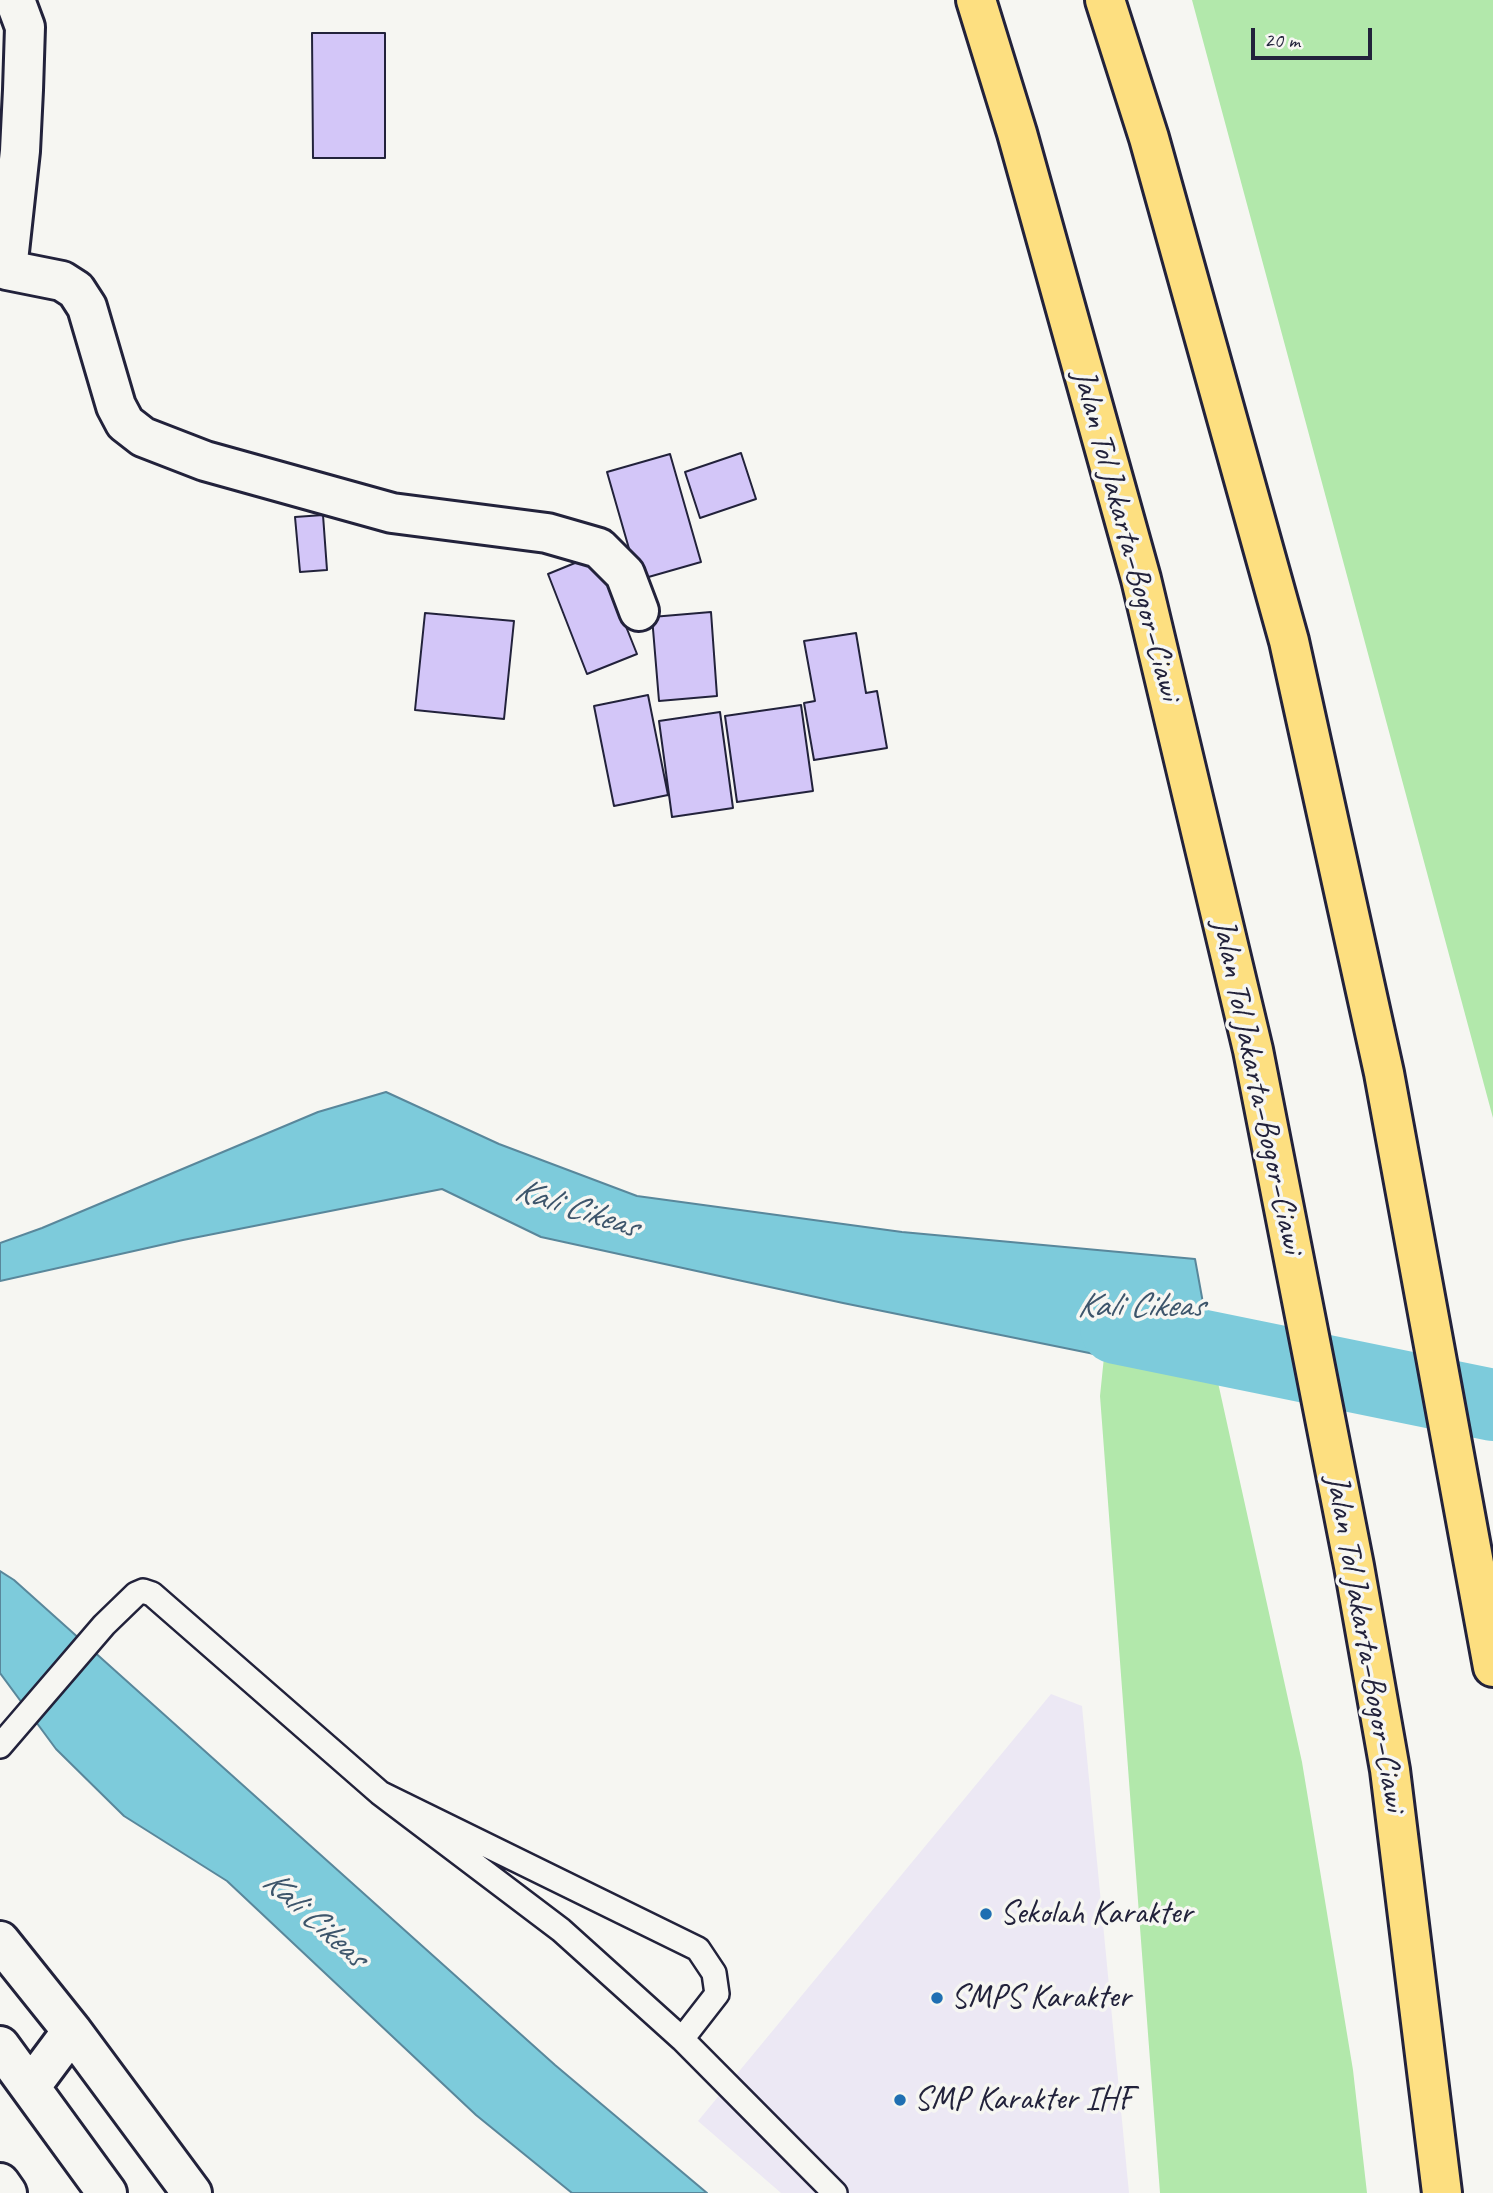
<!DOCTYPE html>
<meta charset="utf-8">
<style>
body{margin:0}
#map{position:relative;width:1493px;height:2193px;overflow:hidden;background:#f6f6f2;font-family:Caveat,sans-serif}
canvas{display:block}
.scale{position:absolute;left:1251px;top:28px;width:121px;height:32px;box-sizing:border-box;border:4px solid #22223b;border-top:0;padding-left:9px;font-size:21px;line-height:24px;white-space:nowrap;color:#22223b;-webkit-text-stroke:5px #f6f6f2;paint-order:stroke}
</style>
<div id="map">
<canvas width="1493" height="2193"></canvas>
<div class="scale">20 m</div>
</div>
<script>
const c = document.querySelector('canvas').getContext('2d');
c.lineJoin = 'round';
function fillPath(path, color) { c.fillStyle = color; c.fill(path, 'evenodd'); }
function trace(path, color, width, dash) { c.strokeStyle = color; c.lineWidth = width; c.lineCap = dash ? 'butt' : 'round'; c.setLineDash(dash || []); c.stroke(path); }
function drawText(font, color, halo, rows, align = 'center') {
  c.font = font + ' Caveat,sans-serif'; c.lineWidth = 7; c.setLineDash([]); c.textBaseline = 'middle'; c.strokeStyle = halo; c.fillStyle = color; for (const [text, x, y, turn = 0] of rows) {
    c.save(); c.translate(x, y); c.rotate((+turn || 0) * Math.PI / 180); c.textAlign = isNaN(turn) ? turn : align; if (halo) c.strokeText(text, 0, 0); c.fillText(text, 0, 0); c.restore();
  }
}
fillPath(new Path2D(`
 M1051 1694 1082 1706 1129 2193H781L698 2121Z`), '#ece8f4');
fillPath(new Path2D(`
 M1192 0H1493V1118Z
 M1104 1357 1215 1369 1302 1762 1353 2070 1367 2193H1160L1100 1396Z`), '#b2e8ab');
const water = new Path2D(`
 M386 1092 499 1144 637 1196 902 1232 1195 1259 1215 1369 1104 1356 843 1303 541 1237 442 1189 183 1240 0 1281V1243L42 1228 318 1112Z
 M0 1571 14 1580 555 2065 707 2193H572L476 2115 227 1881 124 1816 56 1749 0 1673Z`);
fillPath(water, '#7dcbdb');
trace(water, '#59879b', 2);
trace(new Path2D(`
 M1116 1328 1493 1405`), '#7dcbdb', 72);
const building = new Path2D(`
 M312 33H385V158H313Z
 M741 453 756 499 700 518 685 472Z
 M670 454 701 562 638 580 607 472Z
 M323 515 327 570 300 572 295 517Z
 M597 554 637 654 587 674 548 574Z
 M711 612 717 696 659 701 652 617Z
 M425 613 514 621 504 719 415 710Z
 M856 633 866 693 877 691 887 748 814 760 804 703 815 701 804 641Z
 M648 695 668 795 614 806 594 706Z
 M801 705 813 791 737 802 725 716Z
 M720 712 733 808 672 817 659 721Z`);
fillPath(building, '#d3c6f8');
trace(building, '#22223b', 2);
const service = new Path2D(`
 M0 1746 104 1625 136 1594 143 1591 152 1594 380 1793 698 1949 714 1973 717 1994 682 2039 561 1930 380 1793
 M682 2039 835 2193`);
const minor = new Path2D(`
 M15 0 25 27 23 90 20 151 7 270 62 281 76 290 87 307 116 406 125 423 143 437 205 461 392 513 547 533 599 548 625 574 639 611
 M0 1941 72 2031 192 2193
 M0 2046 107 2193
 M31 2086 72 2031
 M0 2183 7 2193`);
const motorway = new Path2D(`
 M976 0 1017 133 1141 579 1253 1050 1354 1566 1390 1770 1442 2193
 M1105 0 1149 138 1289 641 1384 1073 1493 1667`);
trace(service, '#22223b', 28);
trace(minor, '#22223b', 44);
trace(motorway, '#22223b', 44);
trace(service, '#f6f6f2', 23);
trace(minor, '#f6f6f2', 38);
trace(motorway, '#fddf80', 38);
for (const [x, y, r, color] of [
 [986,1914,7,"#1f6fb2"],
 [937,1998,7,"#1f6fb2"],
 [900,2100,7,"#1f6fb2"]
]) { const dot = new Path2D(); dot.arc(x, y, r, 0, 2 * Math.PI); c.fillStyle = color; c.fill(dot); trace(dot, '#f6f6f2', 2.5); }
drawText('33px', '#22223b', '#f6f6f2', [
 ["Jalan Tol Jakarta–Bogor–Ciawi",1126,535,75],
 ["Jalan Tol Jakarta–Bogor–Ciawi",1257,1086,78],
 ["Jalan Tol Jakarta–Bogor–Ciawi",1365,1643,80]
]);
drawText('33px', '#22223b', '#f6f6f2', [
 ["Sekolah Karakter",1000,1914],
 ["SMPS Karakter",951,1998],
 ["SMP Karakter IHF",914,2100]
], 'left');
drawText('italic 35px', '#3d556b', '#f6f6f2', [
 ["Kali Cikeas",576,1209,18],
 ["Kali Cikeas",1140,1307],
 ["Kali Cikeas",314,1919,42]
]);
</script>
